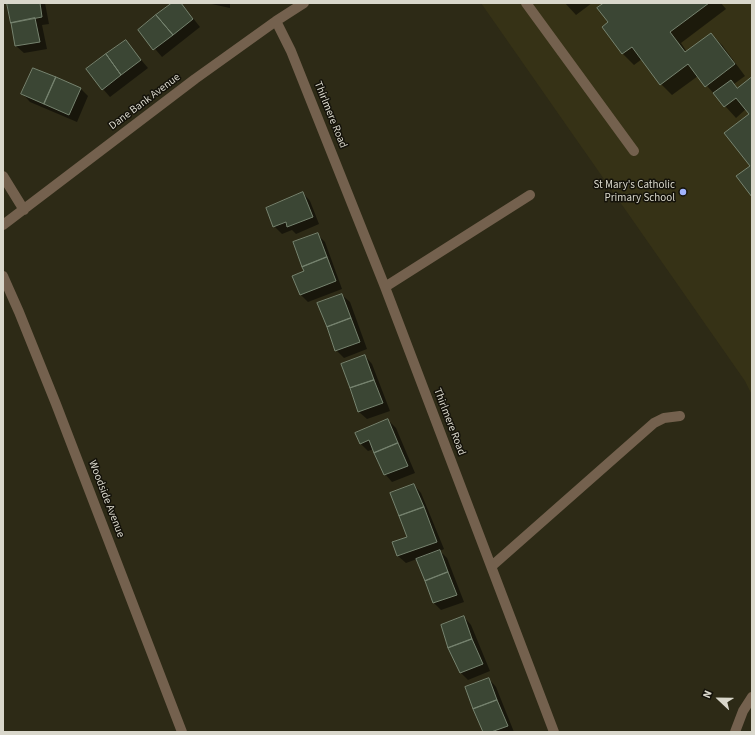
<!DOCTYPE html>
<style>
body{margin:0}
#map{position:relative;width:755px;height:735px;overflow:hidden;background:#2d2a16;font-family:"Source Sans 3",sans-serif}
canvas{display:block}
.frame{position:absolute;inset:0;border:4px solid #d9d7cb;pointer-events:none}
.north{position:absolute;left:699px;top:679px;width:40px;height:40px;-webkit-text-stroke:3px #14120a;paint-order:stroke;rotate:292deg;font-size:11px;font-weight:700;line-height:16px;text-align:center;color:#d9d7cb}
.north::after{content:'';display:block;margin:auto;width:14px;height:18px;background:#d9d7cb;clip-path:polygon(50% 0,100% 100%,50% 72%,0 100%)}
</style>
<div id="map">
<canvas width="755" height="735"></canvas>
<div class="frame"></div>
<div class="north">N</div>
</div>
<script>
const c = document.querySelector('canvas').getContext('2d');
c.lineJoin = 'round';
function fillPath(path, color) { c.fillStyle = color; c.fill(path, 'evenodd'); }
function trace(path, color, width, dash) { c.strokeStyle = color; c.lineWidth = width; c.lineCap = dash ? 'butt' : 'round'; c.setLineDash(dash || []); c.stroke(path); }
function drawText(font, color, halo, rows, align = 'center') {
  c.font = font + ' "Source Sans 3",sans-serif'; c.lineWidth = 3; c.setLineDash([]); c.textBaseline = 'middle'; c.strokeStyle = halo; c.fillStyle = color; for (const [text, x, y, turn = 0] of rows) {
    c.save(); c.translate(x, y); c.rotate((+turn || 0) * Math.PI / 180); c.textAlign = isNaN(turn) ? turn : align; if (halo) c.strokeText(text, 0, 0); c.fillText(text, 0, 0); c.restore();
  }
}
fillPath(new Path2D(`
 M481 3H752V395L745 381Z`), '#363216');
fillPath(new Path2D(`
 M8 3H45L49 24 42 25 47 49 24 53 16 46Z
 M174 3H181L200 27 162 57 139 30Z
 M207 3H230V8Z
 M565 3H592L576 15Z
 M606 3H721L726 9 681 43 687 52 711 34 722 45 745 76 734 84 738 89 752 78V195L750 114 746 109 736 118 698 76 672 95 661 84 642 59 634 65 623 54 603 27 609 23Z
 M126 42 148 68 110 97 103 89Z
 M80 88 88 96 77 122 30 102 23 94Z
 M303 193 310 201 319 224 296 234 292 230 282 234 274 226Z
 M317 234 325 242 342 289 308 302 301 295Z
 M342 295 350 302 367 349 344 358 336 350Z
 M365 356 372 364 390 411 367 419 359 412 342 365Z
 M388 420 396 428 415 473 392 482 385 474 374 449 368 451 361 444 357 433Z
 M414 485 421 493 444 549 440 551 447 558 464 602 441 610 434 603 417 559 406 563 398 556 393 543 408 537Z
 M464 617 471 625 490 671 468 680 460 672Z
 M489 679 496 687 514 732H485Z`), '#0007');
const building = new Path2D(`
 M7 3H40L42 17 11 23Z
 M172 3H181L193 19 173 35 156 15Z
 M604 3H709L670 32 685 52 711 33 735 64 705 87 688 64 660 85 632 47 622 54 602 27 608 22 597 8Z
 M156 15 173 35 153 50 138 30Z
 M35 18 40 42 15 46 11 23Z
 M126 40 141 60 121 75 106 54Z
 M106 54 121 75 102 90 86 69Z
 M33 68 56 77 44 104 21 94Z
 M56 77 81 88 69 115 44 104Z
 M752 77V197L736 176 750 166 724 133 749 114 736 98 724 107 713 93 731 80 737 88Z
 M303 192 313 217 287 227 286 222 273 227 266 208Z
 M318 233 327 257 302 267 293 242Z
 M327 257 336 281 300 295 292 276 304 271 302 267Z
 M342 294 351 318 327 327 317 303Z
 M351 318 360 342 335 351 327 327Z
 M365 355 374 380 350 388 341 364Z
 M374 380 383 403 358 412 350 388Z
 M388 419 398 443 374 453 369 440 360 444 355 433Z
 M398 443 408 466 384 475 374 453Z
 M414 484 424 507 399 516 390 493Z
 M424 507 437 542 397 556 392 542 407 537 399 516Z
 M440 550 448 572 425 581 416 559Z
 M448 572 457 595 433 603 425 581Z
 M464 616 472 639 448 648 441 625Z
 M472 639 483 664 460 673 448 648Z
 M489 678 497 700 473 709 465 687Z
 M497 700 508 726 491 732H483L473 709Z`);
fillPath(building, '#3b4634');
trace(building, '#76836f', 1);
trace(new Path2D(`
 M526 3 634 151
 M276 21 291 51 385 287 554 732
 M3 176 24 210
 M3 225 195 79 276 21 304 3
 M3 276 19 312 56 404 182 732
 M385 287 530 195
 M493 565 654 423 664 418 680 416
 M735 732 743 711 752 697`), '#74614e', 10);
for (const [x, y, r, color] of [
 [683,192,4,"#a0b3fd"]
]) { const dot = new Path2D(); dot.arc(x, y, r, 0, 2 * Math.PI); c.fillStyle = color; c.fill(dot); trace(dot, '#14120a', 1.5); }
drawText('11px', '#d9d7cb', '#14120a', [
 ["Dane Bank Avenue",145,102,-37],
 ["Thirlmere Road",330,115,68],
 ["Thirlmere Road",449,422,69],
 ["Woodside Avenue",106,499,69]
]);
drawText('11px', '#d9d7cb', '#14120a', [
 ["St Mary's Catholic",675,186],
 ["Primary School",675,199]
], 'right');
</script>
